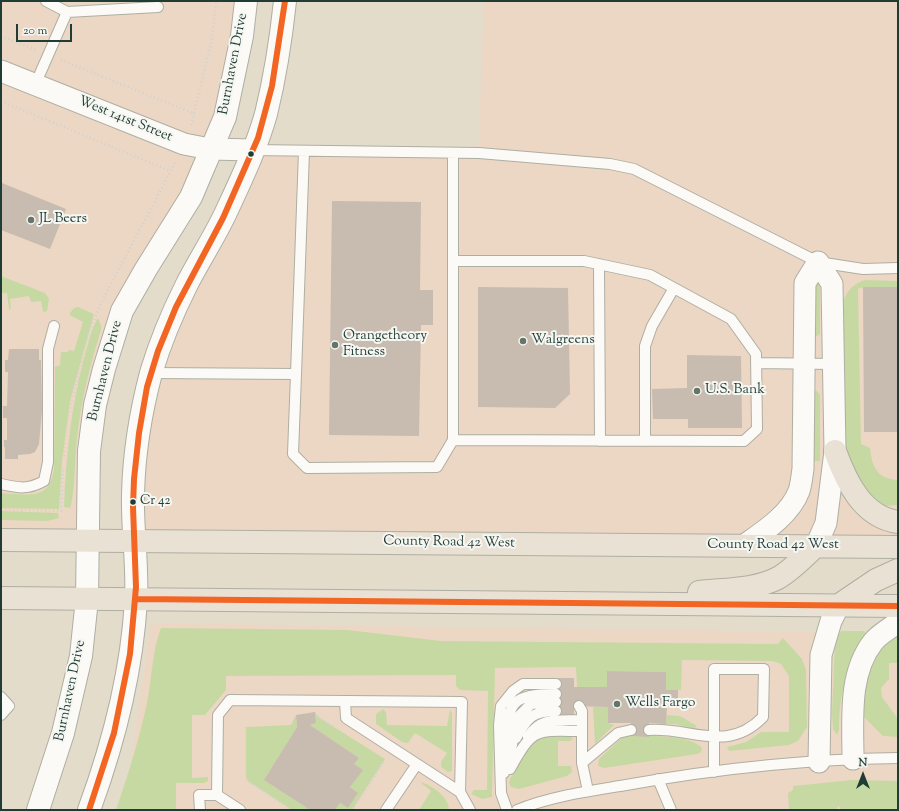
<!DOCTYPE html>
<style>
body{margin:0}
#map{position:relative;width:899px;height:811px;overflow:hidden;background:#e3dccb;font-family:"Sorts Mill Goudy",serif}
canvas{display:block}
.frame{position:absolute;inset:0;border:2px solid #1f3d34;pointer-events:none}
.north{position:absolute;left:843px;top:755px;width:40px;height:40px;-webkit-text-stroke:3px #f6f6f2;paint-order:stroke;rotate:0deg;font-size:11px;font-weight:700;line-height:16px;text-align:center;color:#1f3d34}
.north::after{content:'';display:block;margin:auto;width:14px;height:18px;background:#1f3d34;clip-path:polygon(50% 0,100% 100%,50% 72%,0 100%)}
.scale{position:absolute;left:16px;top:24px;width:56px;height:18px;box-sizing:border-box;border:2px solid #1f3d34;border-top:0;padding-left:5px;font-size:12px;line-height:14px;white-space:nowrap;color:#1f3d34;-webkit-text-stroke:3px #f6f6f2;paint-order:stroke}
</style>
<div id="map">
<canvas width="899" height="811"></canvas>
<div class="frame"></div>
<div class="north">N</div>
<div class="scale">20 m</div>
</div>
<script>
const c = document.querySelector('canvas').getContext('2d');
c.lineJoin = 'round';
function fillPath(path, color) { c.fillStyle = color; c.fill(path, 'evenodd'); }
function trace(path, color, width, dash) { c.strokeStyle = color; c.lineWidth = width; c.lineCap = dash ? 'butt' : 'round'; c.setLineDash(dash || []); c.stroke(path); }
function drawText(font, color, halo, rows, align = 'center') {
  c.font = font + ' "Sorts Mill Goudy",serif'; c.lineWidth = 4; c.setLineDash([]); c.textBaseline = 'middle'; c.strokeStyle = halo; c.fillStyle = color; for (const [text, x, y, turn = 0] of rows) {
    c.save(); c.translate(x, y); c.rotate((+turn || 0) * Math.PI / 180); c.textAlign = isNaN(turn) ? turn : align; if (halo) c.strokeText(text, 0, 0); c.fillText(text, 0, 0); c.restore();
  }
}
fillPath(new Path2D(`
 M1 1H246L225 117 104 369 87 540H1Z
 M484 1H898V547L134 541 144 406 253 150 478 153Z
 M151 623 898 633V810H124Z`), '#ecd7c5');
fillPath(new Path2D(`
 M1 276 45 293 49 299 47 311 43 312 41 301 31 302 29 296 10 299 11 308 9 310 7 293H1Z
 M816 280 819 282 820 286V334L817 336H814L813 282Z
 M866 280 898 281V287H863L858 289 861 444 870 448C872 467 877 479 898 480V505L885 506C862 489 850 469 844 441L843 302C847 291 853 283 866 280Z
 M78 307 94 314 70 401 62 461 59 509 1 508V493C27 494 50 502 54 468L55 367 60 365 61 352H68L69 350 74 351 83 322 70 315V313L74 308Z
 M98 318 101 325V330C90 365 81 401 77 438 75 454 75 496 70 508L64 507C66 456 71 407 84 358 88 345 91 329 98 318Z
 M814 391H817L820 395V461H812Z
 M1 511 58 513 59 518 47 521 1 520Z
 M161 628 348 630 441 641 778 644 783 638 802 659 806 670 807 727 798 741 789 745 729 751 727 747 746 742 761 732H789V676L781 664 772 661 682 660 681 690H666V672L607 671V687H577L576 667 495 668 492 795V797L482 799 471 794 474 790H487L488 691 460 690 456 686V675L226 676V690L205 715H192V778L208 777V781L204 783H176V810H116C128 775 139 740 147 703 152 678 152 651 161 628Z
 M841 631H864L867 636C848 673 839 687 839 730L837 735 833 729 832 713 835 642Z
 M898 634V663H889V679L881 688 882 697 898 719V737L883 736 864 717C863 680 865 656 898 634Z
 M593 707H608V723L614 725 595 744Z
 M383 709 386 712 387 725 447 726 450 710 452 713V771L448 772 441 767V762L447 753 415 733 408 743 402 742 376 724V714Z
 M315 712 318 717 385 759 352 810H335L340 803 348 808 358 793 350 787 362 770 354 764 359 758 310 725 316 723Z
 M296 715 297 727 264 780 310 810H292L248 781 246 777V727L291 725Z
 M667 715 680 716 697 726 693 729 676 724H666Z
 M625 735C643 736 691 734 702 748L701 752 697 754 604 768 598 766 599 759Z
 M539 736H570L573 739 570 741H558V766H571L572 772 567 776 519 789 511 787 509 783 510 779 530 743Z
 M852 780 898 781V810H842L838 806 836 810 789 809 788 793 793 790V786Z
 M420 782C432 785 449 797 449 810H419L431 791Z`), '#c7d9a2');
fillPath(new Path2D(`
 M2 183 66 209 50 249 1 230Z
 M332 201 421 202 420 290H433V325H421L419 436 329 435Z
 M478 287 568 288 570 394 555 408 478 407Z
 M863 287H898V432H864Z
 M9 349H39V360H41L42 410 39 444 35 452 30 454 18 455V459H5V447H4V440H7V418H3V406H7L8 372H5V360H8Z
 M687 355 741 356 742 428H688V419H653L652 389 687 388Z
 M607 671 666 672V690H678V707H667L666 724 649 723V737L631 736V723H608V707L574 706V718H556V678H574V687H607Z
 M315 712 316 723 310 725 359 758 354 764 363 770 350 787 358 793 348 808 340 803 335 810H310L264 780 297 727 296 715Z`), '#c7bcaf');
const service = new Path2D(`
 M46 1 67 12
 M35 85 67 12 158 7
 M253 150 479 153 610 164 634 169 818 262 863 269 898 268
 M453 261H584L650 275 731 319 756 354 757 429 744 441 453 440
 M599 264 600 441
 M756 363 833 364
 M151 373 296 374 304 151
 M296 374 293 454 307 468 437 467 453 440V153
 M645 441V346L652 326 674 288
 M1 484C19 488 28 490 44 481L48 462V349L54 326
 M1 697 9 706 1 715
 M345 701 346 718 460 792
 M579 706 582 711V763L588 791
 M649 730C691 727 727 754 763 717L764 669H714V772
 M528 737C541 716 560 721 582 720
 M516 738C527 718 532 711 556 711
 M505 751C510 707 504 694 556 694
 M582 763 618 733 631 730
 M510 769C534 726 535 731 582 731
 M504 773 512 745 516 719 531 704 556 702
 M658 779 671 810
 M217 795 240 810
 M200 810 199 795H217L218 715 230 700 462 702 460 792 470 810
 M386 810 417 764
 M507 810 501 793 499 725 501 706 513 691 523 684H556
 M517 810C551 796 590 791 626 785 715 769 807 759 898 758`);
const minor = new Path2D(`
 M1 71 184 144 210 149 253 150
 M743 546C763 532 790 515 799 491 801 485 802 476 803 469L805 283 818 262 832 284 835 451 826 523 816 546
 M853 759C853 720 848 674 873 642 879 634 891 628 898 622
 M819 762 821 655 831 621 839 605`);
const tertiary = new Path2D(`
 M38 810 63 733 81 656 87 599 89 451 95 405 104 369 122 311 146 269 191 197 225 117 242 36 246 1
 M89 810C114 742 132 672 136 600 138 565 132 529 133 494 134 454 141 411 151 373 160 343 172 314 186 286 199 260 216 235 228 208 242 178 257 146 266 114 275 77 281 39 285 1`);
const trunk = new Path2D(`
 M835 451C846 481 862 517 898 522
 M1 540 898 547
 M699 592C725 589 755 590 778 578 792 570 804 557 816 546
 M1 598 898 606
 M839 605 876 580 898 570`);
trace(service, '#afaea2', 12);
trace(minor, '#afaea2', 23);
trace(tertiary, '#afaea2', 24);
trace(trunk, '#afaea2', 24);
trace(new Path2D(`
 M1 36 36 50
 M61 60 195 114
 M1 101 170 171
 M191 125 212 40 216 1
 M64 456 66 427 75 386 88 335 101 303 176 161
 M1 509 61 511 63 467
 M318 717 334 727
 M246 727V777L248 781 292 810
 M352 810 385 760`), '#d1d1cd', 2.5, [1, 3]);
trace(service, '#fbfaf7', 10);
trace(minor, '#fbfaf7', 21);
trace(tertiary, '#fbfaf7', 22);
trace(trunk, '#e9e1d4', 22);
trace(new Path2D(`
 M136 599 898 606
 M89 810 114 733 130 654 136 587 133 507 134 479 139 433 147 387 158 351 176 307 223 218 258 138 272 86 285 1`), '#f26522', 6);
for (const [x, y, r, color] of [
 [251,154,3.5,"#1f3d34"],
 [31,220,4,"#647569"],
 [523,341,4,"#647569"],
 [335,345,4,"#647569"],
 [697,391,4,"#647569"],
 [133,502,3.5,"#1f3d34"],
 [617,704,4,"#647569"]
]) { const dot = new Path2D(); dot.arc(x, y, r, 0, 2 * Math.PI); c.fillStyle = color; c.fill(dot); trace(dot, '#f6f6f2', 1.5); }
drawText('13px', '#1f3d34', '#f6f6f2', [
 ["Cr 42",140,502]
], 'left');
drawText('14px', '#1f3d34', '#f6f6f2', [
 ["Burnhaven Drive",234,64,-79],
 ["West 141st Street",125,120,22],
 ["Burnhaven Drive",106,371,-76],
 ["County Road 42 West",449,543,1],
 ["County Road 42 West",773,546],
 ["Burnhaven Drive",71,691,-78]
]);
drawText('14px', '#1f3d34', '#f6f6f2', [
 ["JL Beers",39,220],
 ["Orangetheory",343,337],
 ["Fitness",343,353],
 ["Walgreens",531,341],
 ["U.S. Bank",705,391],
 ["Wells Fargo",625,704]
], 'left');
</script>
